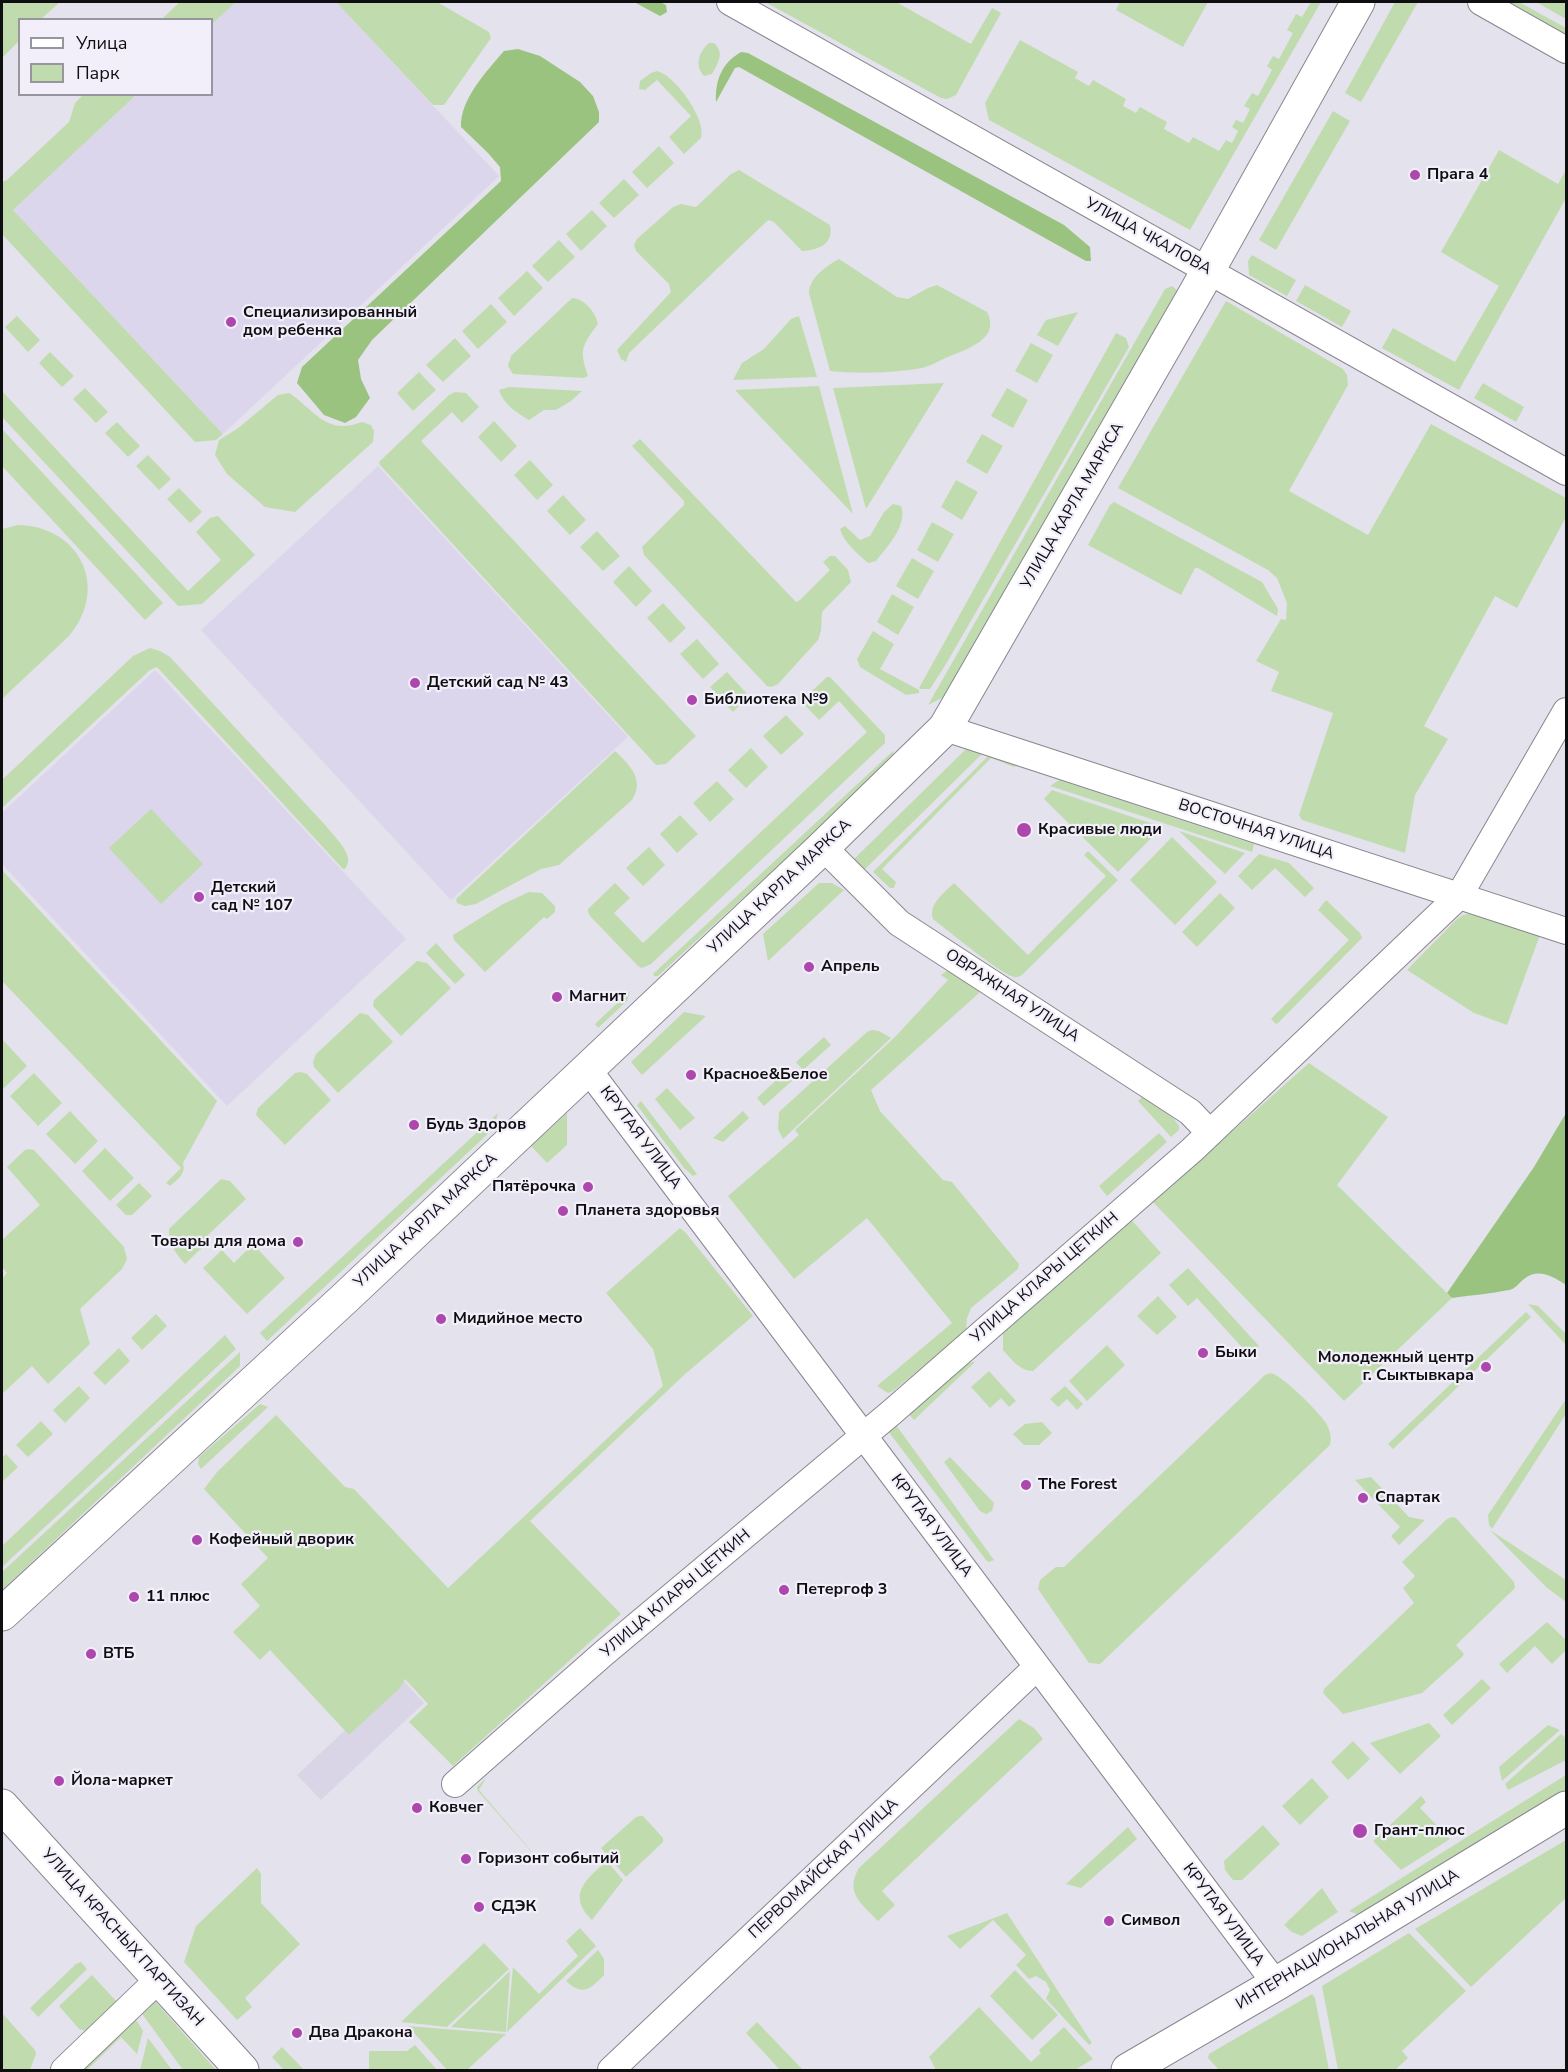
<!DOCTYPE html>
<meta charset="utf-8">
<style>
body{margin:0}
#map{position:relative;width:1568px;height:2072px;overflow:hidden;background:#e4e2ec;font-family:"Nunito Sans",sans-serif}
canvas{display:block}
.frame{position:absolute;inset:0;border:3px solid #0f0e11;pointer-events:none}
.legend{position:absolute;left:18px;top:18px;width:195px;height:78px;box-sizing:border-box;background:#f2effa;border:2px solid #97959d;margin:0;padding:8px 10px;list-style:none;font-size:18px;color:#0f0e11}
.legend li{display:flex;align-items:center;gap:12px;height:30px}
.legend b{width:30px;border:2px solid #97959d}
</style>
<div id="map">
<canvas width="1568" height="2072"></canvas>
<div class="frame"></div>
<ul class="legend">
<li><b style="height:8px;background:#fff"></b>Улица</li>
<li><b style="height:16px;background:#c0dcae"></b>Парк</li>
</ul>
</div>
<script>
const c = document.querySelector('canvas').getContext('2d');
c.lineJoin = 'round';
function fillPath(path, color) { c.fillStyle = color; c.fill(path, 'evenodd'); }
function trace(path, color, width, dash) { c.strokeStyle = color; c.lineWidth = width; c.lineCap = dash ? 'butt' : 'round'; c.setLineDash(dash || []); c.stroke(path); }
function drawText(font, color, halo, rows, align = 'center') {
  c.font = font + ' "Nunito Sans",sans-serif'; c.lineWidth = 4.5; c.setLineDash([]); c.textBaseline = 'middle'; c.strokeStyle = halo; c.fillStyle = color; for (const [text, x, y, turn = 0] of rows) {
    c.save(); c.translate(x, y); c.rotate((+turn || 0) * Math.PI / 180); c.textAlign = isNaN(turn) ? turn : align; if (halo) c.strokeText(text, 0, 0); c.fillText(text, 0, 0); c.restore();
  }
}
fillPath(new Path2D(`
 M401 1678 424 1703 321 1800 297 1775Z`), '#d9d5e6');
fillPath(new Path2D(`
 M236 2H336L499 176 223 434 13 210 136 95 212 94V24Z
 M378 466 628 737 451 900 201 630Z
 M155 670 406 939 227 1106 2 864V813Z`), '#dbd6ec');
fillPath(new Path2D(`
 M2 2H60L41 19 20 20 19 41 2 58Z
 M180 2H236L212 24V20L162 19Z
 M336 2H437L489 32 491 38 444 105H433Z
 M765 2H896L971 44 992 8 1001 13 956 95 947 99 941 98Z
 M1120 2H1208L1183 47 1116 10Z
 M1311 2H1321L1190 230 989 120 985 103 1020 40 1078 72 1075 78 1089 86 1093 80 1126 99 1123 106 1136 113 1140 107 1167 122 1164 129 1189 143 1193 137 1219 151 1226 140 1232 143 1238 131 1232 127 1236 120 1243 123 1250 109 1244 106 1252 93 1258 96 1272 70 1267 66 1273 56 1279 59 1293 33 1287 30 1296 14 1302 17Z
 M1395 2H1418L1361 102 1345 93Z
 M1495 2H1519L1566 28V43Z
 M1536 2H1566V19Z
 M709 43H714C725 53 718 63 712 74L704 76C694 65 699 52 709 43Z
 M657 71C675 75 707 120 701 138L684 154 669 137 691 116 657 80 645 90 639 89 640 81 651 73Z
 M83 95H136L13 210 223 434 216 440 195 442 2 234V182L7 180 69 122 75 103Z
 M1333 111 1350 121 1276 250 1259 240Z
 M659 146 674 163 647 188 632 172Z
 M1499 150 1558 184 1566 170V198L1459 390 1382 348 1393 328 1455 362 1499 286 1441 252Z
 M739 170 830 225C834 244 819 250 802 251L774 222 769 220 766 222 629 353 626 362 621 359 617 350 671 292 669 284 636 251 634 245 637 239 673 207 681 204 696 207 731 174Z
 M624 179 639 195 614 218 599 203Z
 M592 210 607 226 581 251 566 234Z
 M559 240 575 257 548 282 532 266Z
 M1252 255 1296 280 1287 296 1249 275 1248 261Z
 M839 259 897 297 908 299 928 288 937 285 987 312C1001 339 967 349 948 357 940 360 931 366 922 368 897 373 855 374 830 371L809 293C809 278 826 266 839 259Z
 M527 271 543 288 514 316 498 298Z
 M1305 285 1351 311 1342 327 1296 301Z
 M1172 286 1178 291 955 683 944 697 928 705 1165 289Z
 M572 298C584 298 596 313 598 324 582 345 579 350 588 376L584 378 513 374 508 366 511 356Z
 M1226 301 1343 369 1347 375 1348 385 1289 491 1368 535 1431 424 1566 498V517L1517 608 1495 596 1424 726 1448 739 1415 795 1405 853 1302 820 1299 815 1333 713 1271 691 1279 672 1256 661 1281 619 1286 620 1287 603 1277 578 1268 570 1118 488Z
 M491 304 507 322 478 349 462 331Z
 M1078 312 1058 346 1037 335 1046 320Z
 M17 316 40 340 28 352 5 327Z
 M799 316 817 377 733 380 742 363 764 349 791 319Z
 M1116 333 1126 338 1129 347 946 664 930 689H921L919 688Z
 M455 338 471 356 443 382 426 365Z
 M1031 343 1053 355 1037 383 1015 371Z
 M50 352 74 376 62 387 39 363Z
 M419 372 436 390 413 411 397 393Z
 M944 383 866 509 833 388Z
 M1483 383 1524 407 1516 422 1474 398Z
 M819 386 853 514 735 390Z
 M509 387 582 391 571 401 556 410H544L529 420C517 413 503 404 499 390Z
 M85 388 108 412 96 423 73 399Z
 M1007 388 1028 400 1013 428 991 416Z
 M2 391 188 591 221 560 196 532 210 518 218 516 255 555 202 604 178 606 2 417Z
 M455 392 466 393 479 407 462 423 452 412 421 441 696 736 666 764 656 765 380 465 379 462 449 395Z
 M289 393C315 410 326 436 362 422L371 425 374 431 373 442 295 512 265 507 227 474 215 455 219 440 237 429 278 395Z
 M494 421 517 446 501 462 478 437Z
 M117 422 140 446 128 457 105 433Z
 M2 429 163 603 145 620 2 466Z
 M982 434 1003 446 987 474 966 462Z
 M640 439 796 602 800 600 830 570 823 562 830 556H835L848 570 851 582 822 612 821 631 818 640 778 684 771 687 767 686 644 555 642 547 684 505V501L632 446Z
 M148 455 171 479 159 490 136 466Z
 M530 460 553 485 537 500 514 475Z
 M956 480 978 492 962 520 941 507Z
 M179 488 202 512 190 523 167 499Z
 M563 495 586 520 570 535 547 511Z
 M1114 502 1262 582 1278 609 1277 616 1198 568H1195L1181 595 1088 545 1110 505Z
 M893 504 901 506C908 525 887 547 876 561L868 563C857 553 844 543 840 529L845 526 860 540 870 536 884 512Z
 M932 522 954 534 938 562 917 550Z
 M18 525C80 526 110 588 69 636L2 699V529Z
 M597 531 620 556 603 571 580 547Z
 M912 558 934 571 918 599 896 586Z
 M629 566 652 591 636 607 613 582Z
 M892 594 914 607 898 635 877 622Z
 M663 603 686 628 670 643 647 618Z
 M873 631 894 644 880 669 919 690V693L906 695 860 667 857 659Z
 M697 639 719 664 703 679 680 654Z
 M150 648 160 651 170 657 326 826C335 838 356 855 345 869H343L157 667 150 670 2 808V780L133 656Z
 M727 672 749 696 733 712 710 687Z
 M827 677H830L885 735V743L651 964 642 968 638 966 590 916 588 911V909L615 883 630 898 614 913 643 943 867 732 839 701 819 720 801 701Z
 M786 715 804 734 781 755 763 736Z
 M974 746 986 750 861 873 853 860 966 749Z
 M751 748 768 767 746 788 728 770Z
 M615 751C630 765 645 780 632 800L559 865 541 869 476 904 465 906 457 903 456 899Z
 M893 751 894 759 658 976H654L653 974Z
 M992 752 1020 764 1014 767 991 758 882 869 896 882 894 888H890L873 872Z
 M1059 780 1254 844 1252 852 1050 786Z
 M717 781 734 799 710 822 693 803Z
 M1052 790 1162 827 1118 872 1044 799Z
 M151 809 203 864 161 904 109 848Z
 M680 815 698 834 677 853 660 834Z
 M1179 831 1245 853 1225 874Z
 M1172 837 1217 882 1175 925 1130 880Z
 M649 847 665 865 643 886 626 868Z
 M1088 851 1118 880 1023 974C1020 976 1018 978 1014 977 1001 974 947 930 933 919 928 904 944 893 954 883L1028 955 1106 876 1084 855Z
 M1259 854 1289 863 1314 888 1305 897 1275 868 1252 890 1238 876Z
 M2 870 217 1101 183 1163C186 1174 178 1179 170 1186L166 1183 181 1168 2 981Z
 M819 883H832L844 890 768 961 763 934Z
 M529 892 542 893 555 906V912L547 919 544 917 485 972 454 940 453 935 503 904Z
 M1220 893 1235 908 1197 947 1182 932Z
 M1326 900 1360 933 1362 938 1278 1023 1276 1024 1271 1019 1349 940 1318 910Z
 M1469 914 1540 935 1507 1025 1474 1013 1407 970 1456 920 1463 915Z
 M436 943 465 975 455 984 426 953Z
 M417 961 427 963 451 988 401 1036 373 1006 374 1000Z
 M948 970 980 990 979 993 871 1090 880 1111 943 1180 952 1182 1019 1264 1018 1269 971 1308 967 1318 966 1331 893 1391 888 1393 877 1386 952 1323 867 1218 794 1279 728 1196 799 1135 795 1130 895 1037 948 980 941 975Z
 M630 991 627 1001 598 1028 595 1024Z
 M684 1012 706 1016 642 1075 631 1062Z
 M360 1013 368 1015 393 1042 338 1093 314 1067 313 1062 316 1054Z
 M872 1030 879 1031 891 1038 783 1139 778 1129 779 1112 867 1032Z
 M824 1037 831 1045 803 1070 796 1062Z
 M2 1039 27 1066 3 1089 2 1087Z
 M1309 1063 1388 1117 1337 1185 1452 1298 1344 1401 1153 1202Z
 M786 1071 794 1079 764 1106 757 1098Z
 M301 1072 307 1074 331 1100 285 1145 256 1115 258 1108 295 1073Z
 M34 1073 62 1103 38 1126 10 1096Z
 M667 1088 695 1118 680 1130 655 1099Z
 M1143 1096 1174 1119 1179 1126V1130L1171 1137 1138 1101Z
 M641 1101 697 1174 693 1176 684 1168 637 1105Z
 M70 1111 98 1141 75 1164 46 1134Z
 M743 1111 749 1118 723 1142 713 1138Z
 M498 1113 493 1129 267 1341 260 1333Z
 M567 1113V1145L547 1163 531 1146Z
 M1159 1133 1167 1142 1107 1196 1099 1186Z
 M105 1148 134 1178 110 1201 82 1171Z
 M29 1149 34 1150 124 1247 127 1259 122 1269 80 1309 90 1344 48 1384 32 1366 2 1394V1279L7 1273 2 1267V1240L40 1205 7 1167 25 1150Z
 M221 1179 230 1181 246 1199 208 1235 211 1239 185 1264C176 1254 168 1243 169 1229Z
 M139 1183 152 1196 132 1215H126L116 1205Z
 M1129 1217 1161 1253 1033 1371C1020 1371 1011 1359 1003 1350V1333L1007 1327Z
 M680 1228 685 1232 753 1316 684 1375 530 1521 621 1614 453 1766 409 1722 428 1704 405 1679 400 1688 349 1735 270 1650 260 1660 233 1632 260 1606 241 1584 268 1558 204 1489 217 1472 276 1415 345 1487 354 1489 448 1588 663 1386 653 1349 606 1293Z
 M253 1244 285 1278 247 1314 203 1268 222 1250 234 1263Z
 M1188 1268 1259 1346 1249 1355 1197 1298 1188 1306 1169 1285Z
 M1158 1296 1177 1317 1157 1335 1137 1316Z
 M1528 1304 1538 1306 1566 1334V1345Z
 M1526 1312 1531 1317 1393 1449 1388 1444Z
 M156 1314 167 1326 142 1350 131 1338Z
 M225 1335 236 1349 2 1567V1546Z
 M1107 1345 1125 1365 1087 1401 1069 1381Z
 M119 1348 130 1361 105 1385 93 1373Z
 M240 1352V1366L2 1590V1572Z
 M972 1362H975L914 1420 907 1412 958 1368Z
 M989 1371 1016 1401 1009 1407 1001 1398 990 1408 971 1387Z
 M1271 1373C1283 1376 1318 1411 1326 1423 1330 1430 1332 1438 1330 1445L1100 1664 1089 1663 1038 1589 1040 1580 1056 1567H1064L1265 1375Z
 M79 1386 90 1398 65 1423 53 1410Z
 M1065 1386 1083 1404 1077 1410 1067 1399 1058 1407 1050 1399Z
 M1566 1399V1414L1492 1529 1489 1525 1488 1515Z
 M260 1404 268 1407 201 1469 198 1464 199 1457Z
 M41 1421 53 1434 28 1457 16 1445Z
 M1042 1422 1052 1433 1039 1445H1024L1013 1434 1025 1424Z
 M896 1425 994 1560 989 1562 986 1560 888 1431Z
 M6 1454 18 1467 2 1482V1458Z
 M950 1457 994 1503 992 1511 986 1514 980 1511 944 1462Z
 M1371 1477 1409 1517 1425 1520 1399 1545 1391 1536 1400 1527 1355 1480Z
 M1452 1517 1456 1518 1514 1582 1515 1588 1456 1645 1464 1654 1462 1657 1422 1693 1343 1714 1323 1693 1324 1689 1414 1603 1403 1588 1415 1576 1402 1562 1447 1519Z
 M1490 1530 1566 1580V1602L1546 1587Z
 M1547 1622 1566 1640V1650L1552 1664 1535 1646 1507 1673 1499 1664Z
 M1482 1679 1491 1688 1452 1725 1443 1715Z
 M1019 1719 1034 1728 1043 1739 882 1891 895 1905 878 1921C862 1904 844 1893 859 1868Z
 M1429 1723 1441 1736 1400 1774 1370 1743Z
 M1548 1725 1560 1730 1502 1781 1499 1767Z
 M1561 1734 1566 1738V1760L1508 1790 1505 1784Z
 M1353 1741 1370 1759 1348 1780 1331 1762Z
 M1566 1775V1791L1359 1915 1349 1911Z
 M486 1778 479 1790 550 1873 478 1791 477 1787Z
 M1312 1778 1329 1797 1300 1825 1282 1806Z
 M1421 1796 1426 1802 1420 1808 1450 1839 1401 1870 1373 1841Z
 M640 1816H643L663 1838V1842L626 1877 601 1848 636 1817Z
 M1263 1825 1280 1844 1242 1880H1233L1225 1870 1224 1861Z
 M1128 1827 1137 1839 1081 1888 1066 1884Z
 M1566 1840V1898L1471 1987 1415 1929Z
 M607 1861 623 1880 592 1920C566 1895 586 1879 607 1861Z
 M257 1868 261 1874V1903L300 1944 245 1998 252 2007 237 2020 184 1962 196 1926Z
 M1322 1888 1338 1912 1302 1936 1292 1932 1284 1925Z
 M1007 1913 1092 2043 1089 2045 1046 1999 1050 1990 1046 1982 1036 1976 1029 1979 1016 1965 1026 1955 993 1920 960 1949 947 1936Z
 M580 1928 596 1946 507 2032 513 1967 539 1994 578 1956 566 1941Z
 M1409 1933 1466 1991 1402 2051 1408 2058 1395 2070H1338L1322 1986Z
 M484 1943 509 1969 447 2027 401 2022Z
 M598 1950 604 1959V1975C590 1990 582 1996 566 1981Z
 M81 1962 87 1969 38 2017 30 2008 76 1964Z
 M1015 1970 1058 2015 1032 2040 990 1996Z
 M510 1971 506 2032 451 2027Z
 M92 1975 117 2002 86 2031 79 2029 59 2006Z
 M1312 1994 1315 1998 1329 2070H1219L1208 2058 1209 2054Z
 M153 1999 216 2070H183L140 2011Z
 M979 2007 1031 2062 1041 2053 1039 2050 1064 2027 1093 2059 1075 2070H936L929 2057Z
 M2 2013 35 2050 36 2054 30 2070H2Z
 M133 2015 143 2031 137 2054 121 2037 87 2070H78Z
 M757 2022 803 2070H780L746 2033Z
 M408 2026 506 2034 467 2070H447Z
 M148 2038 172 2070H140Z
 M415 2045 437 2070H369V2051H407Z
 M282 2047 304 2070H284L272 2057Z`), '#c0dcae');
fillPath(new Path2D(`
 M634 2H660L666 5 667 12 660 16Z
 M518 49 540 56 580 82 593 96 599 112V122L372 340 358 360 361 379 370 398 356 417 345 423 324 415 297 383 302 367 501 181 500 167 488 153 461 127C460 99 487 71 504 51Z
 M741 52 748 53 1064 225 1090 247 1091 261H1086L739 67 735 68 716 102C715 80 722 63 741 52Z
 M1566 1113V1285C1554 1277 1538 1267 1524 1279 1519 1283 1515 1289 1509 1290 1490 1294 1471 1295 1452 1298L1447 1293 1534 1167Z`), '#9ac380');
const minor = new Path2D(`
 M730 2 1566 472
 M1481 2 1566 50
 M945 728 1566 931
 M823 847 899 923 1190 1112 1210 1133
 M587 1068 1276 1984
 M455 1784 604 1653 892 1412 1192 1150 1459 896 1566 711
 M64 2070 159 1979
 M611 2070 1037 1667`);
const tertiary = new Path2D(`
 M2 1614 345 1298 823 847 945 728 1196 292 1358 2
 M2 1806 242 2070
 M1128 2070 1276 1984 1566 1808`);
trace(minor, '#898690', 28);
trace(tertiary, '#898690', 35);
trace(minor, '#fff', 26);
trace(tertiary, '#fff', 33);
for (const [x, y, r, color] of [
 [1415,175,6,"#ab47ad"],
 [231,322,6,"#ab47ad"],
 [415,683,6,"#ab47ad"],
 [692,700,6,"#ab47ad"],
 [1024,830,8,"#ab47ad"],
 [199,897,6,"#ab47ad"],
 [809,967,6,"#ab47ad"],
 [557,997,6,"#ab47ad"],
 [691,1075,6,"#ab47ad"],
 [414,1125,6,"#ab47ad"],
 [588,1187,6,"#ab47ad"],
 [563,1211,6,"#ab47ad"],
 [298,1242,6,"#ab47ad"],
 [441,1319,6,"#ab47ad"],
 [1203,1353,6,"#ab47ad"],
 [1486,1367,6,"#ab47ad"],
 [1026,1485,6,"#ab47ad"],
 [1363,1498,6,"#ab47ad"],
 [197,1540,6,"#ab47ad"],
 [784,1590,6,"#ab47ad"],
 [134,1597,6,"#ab47ad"],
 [91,1654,6,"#ab47ad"],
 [59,1781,6,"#ab47ad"],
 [417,1808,6,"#ab47ad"],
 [1360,1831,8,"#ab47ad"],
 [466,1859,6,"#ab47ad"],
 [479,1907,6,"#ab47ad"],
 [1109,1921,6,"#ab47ad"],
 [297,2033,6,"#ab47ad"]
]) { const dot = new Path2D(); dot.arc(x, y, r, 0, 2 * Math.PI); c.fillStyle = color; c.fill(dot); trace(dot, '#f2effa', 2); }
drawText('bold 16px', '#0f0e11', '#f2effa', [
 ["Прага 4",1427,175],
 ["Специализированный",243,313],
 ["дом ребенка",243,331],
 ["Детский сад № 43",427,683],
 ["Библиотека №9",704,700],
 ["Красивые люди",1038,830],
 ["Детский",211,888],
 ["сад № 107",211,906],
 ["Апрель",821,967],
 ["Магнит",569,997],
 ["Красное&Белое",703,1075],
 ["Будь Здоров",426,1125],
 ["Пятёрочка",576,1187,"right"],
 ["Планета здоровья",575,1211],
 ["Товары для дома",286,1242,"right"],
 ["Мидийное место",453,1319],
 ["Быки",1215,1353],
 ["Молодежный центр",1474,1358,"right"],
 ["г. Сыктывкара",1474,1376,"right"],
 ["The Forest",1038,1485],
 ["Спартак",1375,1498],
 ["Кофейный дворик",209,1540],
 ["Петергоф 3",796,1590],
 ["11 плюс",146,1597],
 ["ВТБ",103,1654],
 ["Йола-маркет",71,1781],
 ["Ковчег",429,1808],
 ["Грант-плюс",1374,1831],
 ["Горизонт событий",478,1859],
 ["СДЭК",491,1907],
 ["Символ",1121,1921],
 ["Два Дракона",309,2033]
], 'left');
drawText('16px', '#0f0e11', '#f2effa', [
 ["УЛИЦА ЧКАЛОВА",1148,237,29],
 ["УЛИЦА КАРЛА МАРКСА",1073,506,-60],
 ["ВОСТОЧНАЯ УЛИЦА",1256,830,18],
 ["УЛИЦА КАРЛА МАРКСА",780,887,-43],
 ["ОВРАЖНАЯ УЛИЦА",1012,996,33],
 ["КРУТАЯ УЛИЦА",640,1138,53],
 ["УЛИЦА КАРЛА МАРКСА",426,1221,-43],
 ["УЛИЦА КЛАРЫ ЦЕТКИН",1045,1278,-41],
 ["КРУТАЯ УЛИЦА",931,1526,53],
 ["УЛИЦА КЛАРЫ ЦЕТКИН",676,1594,-40],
 ["ПЕРВОМАЙСКАЯ УЛИЦА",824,1869,-43],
 ["КРУТАЯ УЛИЦА",1223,1915,53],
 ["УЛИЦА КРАСНЫХ ПАРТИЗАН",122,1938,48],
 ["ИНТЕРНАЦИОНАЛЬНАЯ УЛИЦА",1348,1940,-31]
]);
</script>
